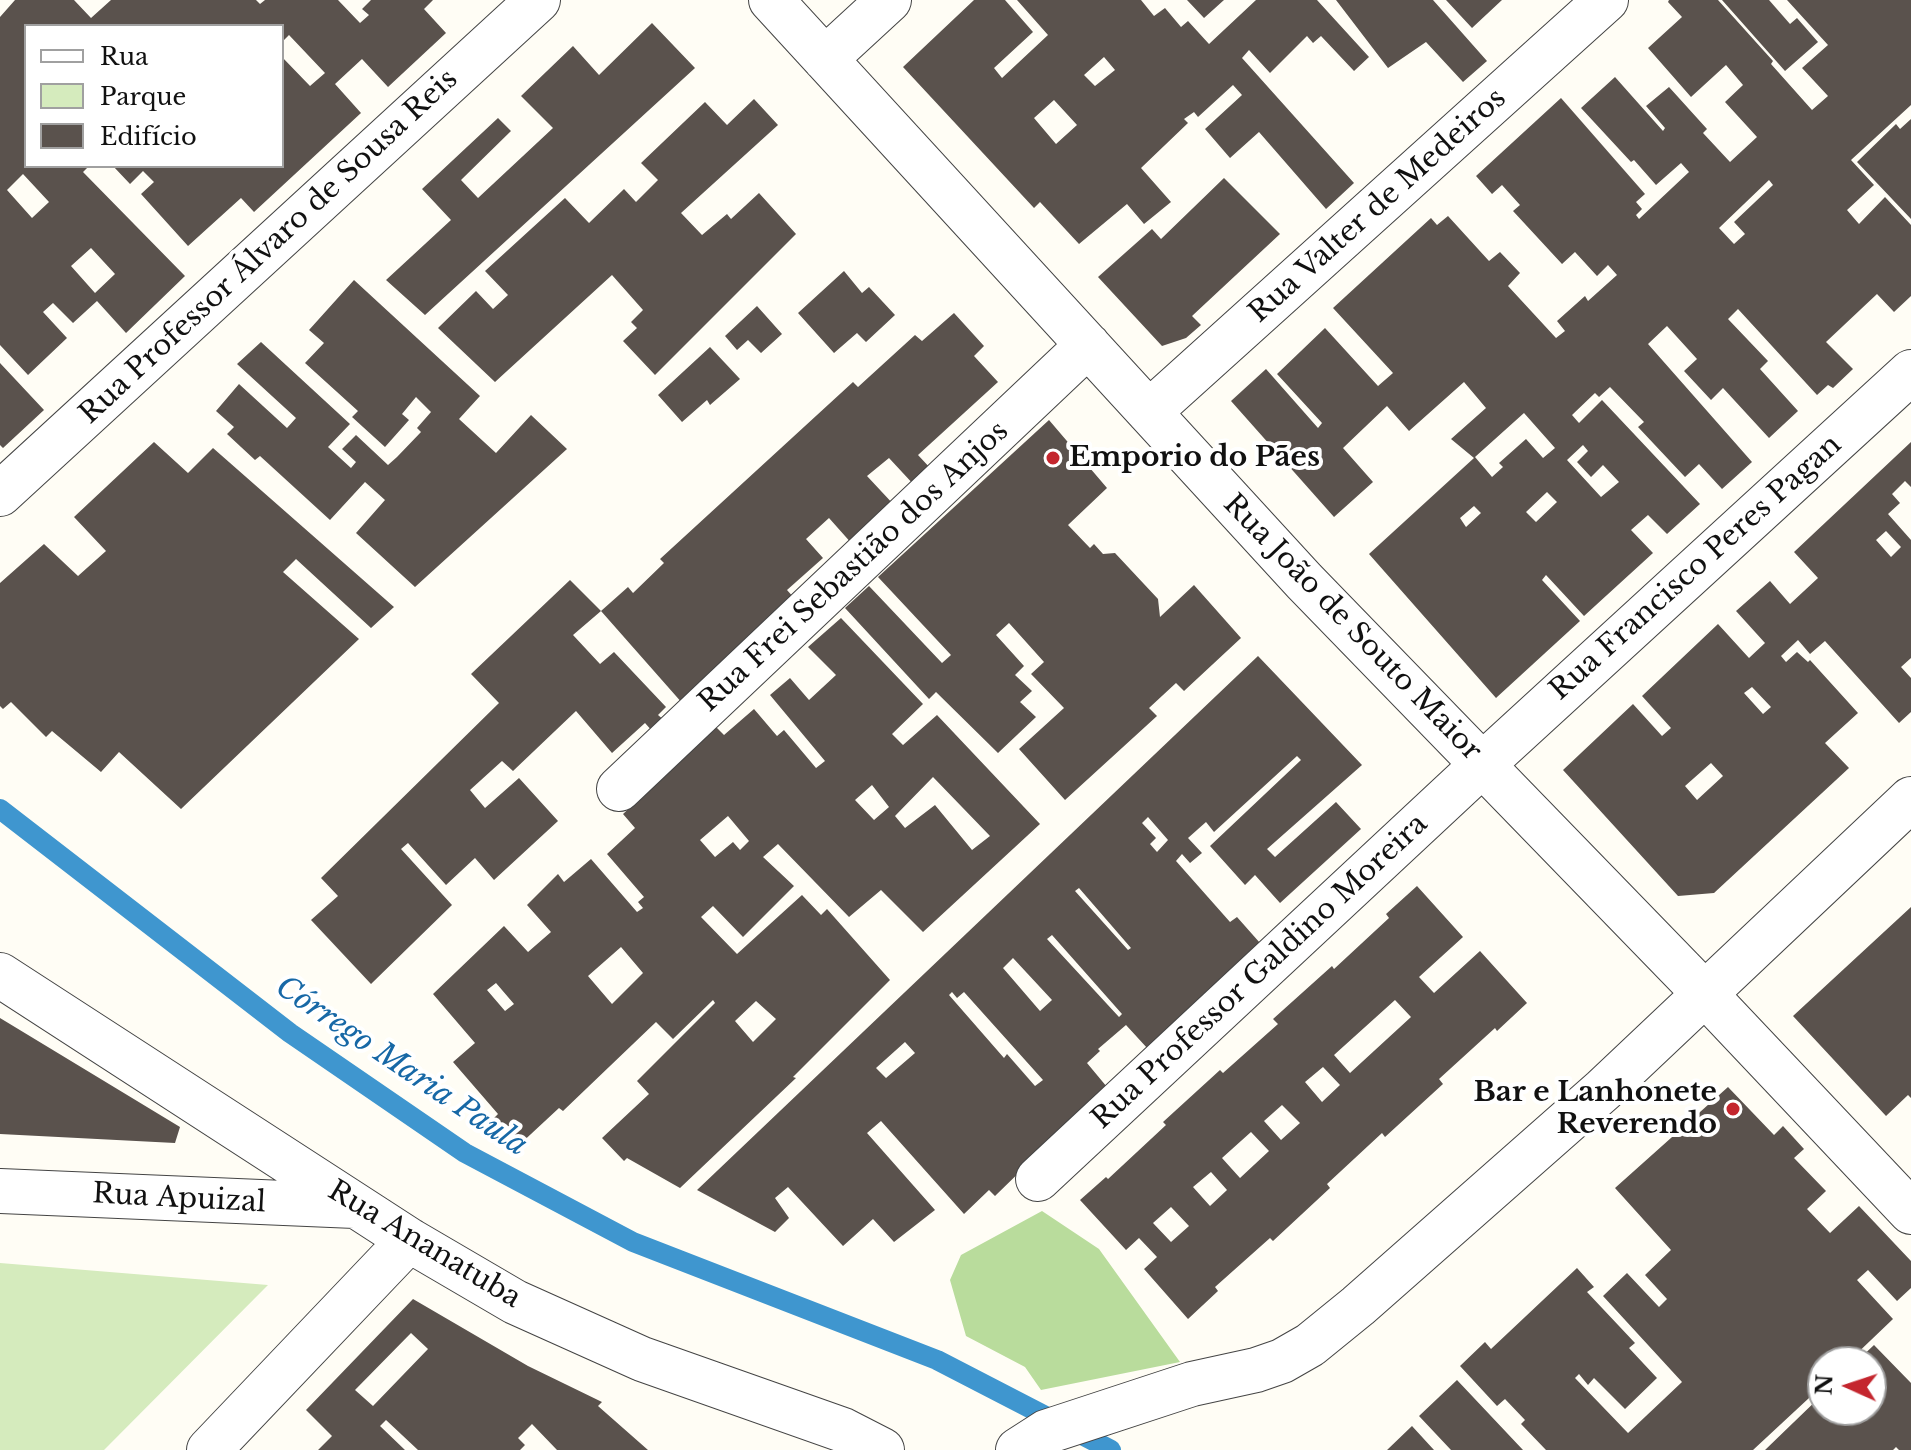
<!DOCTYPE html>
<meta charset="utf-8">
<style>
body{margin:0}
#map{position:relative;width:1911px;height:1450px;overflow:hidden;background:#fffdf5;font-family:"Libre Baskerville",serif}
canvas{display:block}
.legend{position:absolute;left:24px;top:24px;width:260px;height:144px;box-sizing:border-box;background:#fff;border:2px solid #a0a0a0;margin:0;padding:10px 14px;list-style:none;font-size:24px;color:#111}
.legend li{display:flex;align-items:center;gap:16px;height:40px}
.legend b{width:40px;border:2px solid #a0a0a0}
.north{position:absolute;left:1807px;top:1346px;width:80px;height:80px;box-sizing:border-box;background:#fff;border:2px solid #a0a0a0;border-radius:50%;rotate:273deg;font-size:22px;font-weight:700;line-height:32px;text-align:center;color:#111}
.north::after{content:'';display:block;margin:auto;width:28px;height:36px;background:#c4262e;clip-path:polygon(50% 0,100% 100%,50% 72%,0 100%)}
</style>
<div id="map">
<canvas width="1911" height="1450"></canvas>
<ul class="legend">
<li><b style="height:10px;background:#fff"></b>Rua</li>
<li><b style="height:22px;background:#d5ebbd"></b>Parque</li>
<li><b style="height:22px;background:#5a524d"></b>Edifício</li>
</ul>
<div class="north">N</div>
</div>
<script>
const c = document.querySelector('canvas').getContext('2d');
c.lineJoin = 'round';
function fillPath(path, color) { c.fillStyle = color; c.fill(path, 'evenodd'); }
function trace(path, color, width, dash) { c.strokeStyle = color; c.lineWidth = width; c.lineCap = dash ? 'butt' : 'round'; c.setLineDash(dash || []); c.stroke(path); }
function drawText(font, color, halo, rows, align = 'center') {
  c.font = font + ' "Libre Baskerville",serif'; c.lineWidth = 8; c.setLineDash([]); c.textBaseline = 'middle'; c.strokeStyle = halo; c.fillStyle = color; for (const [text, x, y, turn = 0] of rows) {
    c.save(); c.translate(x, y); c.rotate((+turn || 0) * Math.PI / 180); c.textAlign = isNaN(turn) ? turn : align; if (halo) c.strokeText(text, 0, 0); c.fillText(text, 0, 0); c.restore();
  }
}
fillPath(new Path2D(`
 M0 1263 268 1285 104 1450H0Z`), '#d5ebbd');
fillPath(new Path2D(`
 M1042 1211 1099 1249 1180 1362 1041 1390 1025 1367 966 1336 950 1280 961 1255Z`), '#b9dc9c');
trace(new Path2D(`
 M0 809 290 1033 465 1153 633 1242 937 1360 1111 1450`), '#3f96cf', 20);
fillPath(new Path2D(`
 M15 0H74L91 18 111 0H256L260 4 265 0H338L360 23 369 15 362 9 371 0H433L424 9 446 33 388 87 362 59 335 84 361 113 254 212 241 198 188 246 141 194 154 182 143 171 130 184 113 166H282V57L310 86 325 73 289 35 282 42V26H26V166H89L83 172 185 276 126 333 97 301 73 323 53 303 43 312 67 338 28 375 0 345V17ZM23 174 49 202 32 218 7 190ZM91 248 115 274 95 293 71 266Z
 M974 0H1005L1033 32 994 68 1002 78 1048 35 1017 0H1141L1154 16 1165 8 1181 27 1188 21 1209 44 1256 0H1317L1369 57 1354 71 1321 36 1313 43 1307 36 1270 73 1249 50 1242 58 1354 183 1326 209 1259 132 1230 158 1205 129 1242 95 1233 85 1198 117 1194 112 1184 119 1188 123 1141 168 1171 202 1144 224 1127 204 1079 244 1040 202 1034 208 903 67ZM1104 57 1115 70 1095 86 1084 75ZM1054 100 1077 125 1056 144 1034 118Z
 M1187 0H1224L1204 18Z
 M1336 0H1433L1487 61 1463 82 1426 42 1388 68Z
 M1446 0H1502L1472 28Z
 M1669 0H1718L1773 61 1771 64 1812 110 1828 96 1802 68 1828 45 1787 0H1911V105L1851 160 1874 185 1847 210 1859 224 1885 197 1911 225V296L1894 312 1877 294 1826 342 1853 369 1833 388 1828 385 1817 395 1738 309 1728 319 1768 361 1760 369 1798 411 1769 438 1723 388 1711 400 1684 371 1697 359 1667 326 1648 344 1752 462 1722 489 1699 464 1685 477 1638 427 1644 422 1610 387 1599 397 1595 393 1572 415 1579 423 1602 400 1700 504 1667 534 1648 515 1631 530 1653 553 1584 616 1546 575 1542 580 1580 621 1496 698 1369 554 1474 458 1451 439 1486 408 1464 382 1409 431 1387 406 1343 448 1373 482 1334 517 1231 401 1266 369 1318 428 1322 423 1277 374 1325 328 1378 386 1393 373 1333 308 1431 218 1437 225 1448 216 1489 261 1500 252 1520 273 1508 286 1556 338 1565 331 1557 321 1585 296 1588 301 1617 275 1608 265 1597 276 1575 252 1562 264 1513 211 1520 205 1502 185 1492 194 1476 176 1561 98 1645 194 1636 202 1642 209 1636 215 1639 219 1689 172 1681 163 1656 185 1634 160 1631 162 1581 108 1615 77 1663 131 1665 128 1646 106 1669 87 1707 129 1703 133 1730 162 1757 137 1725 102 1743 85 1726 65 1691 97 1648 48 1682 17 1668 2ZM1769 180 1773 185 1734 222 1745 234 1734 244 1719 228ZM1524 413 1555 448 1543 458 1526 439 1499 463 1503 467 1492 477 1475 457ZM1583 445 1588 451 1577 462 1591 477 1603 465 1619 482 1601 497 1567 460ZM1547 492 1557 502 1536 522 1526 512ZM1474 506 1481 513 1466 527 1460 518Z
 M1722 0H1769L1790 24 1797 18 1818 42 1785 71Z
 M652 23 695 68 425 315 386 280 451 220 422 189 498 118 511 131 461 180 478 198 553 128 521 96 573 46 599 75Z
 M754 99 778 125 681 213 702 235 727 214 731 219 759 193 796 234 655 375 623 341 637 328 631 322 643 310 612 275 495 382 438 328 476 291 493 309 508 295 485 271 565 198 589 223 624 189 636 202 658 180 641 163 705 102 727 125Z
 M1911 119V219L1857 162 1896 124 1900 129Z
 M1224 178 1280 234 1192 316 1201 325 1186 338 1162 346 1098 277 1152 229 1161 239Z
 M844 271 862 293 869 287 895 315 866 342 857 333 834 353 798 313Z
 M354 280 480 396 459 419 496 453 531 415 567 449 415 587 356 533 385 500 365 482 330 520 260 456 255 460 227 434 234 427 216 411 239 384 287 428 296 418 237 364 261 342 350 424 328 447 351 468 356 462 342 449 356 435 388 465 397 457 421 432 417 428 431 412 416 397 402 414 409 420 385 447 352 417 358 411 305 363 324 343 309 330Z
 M757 306 782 334 761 353 748 340 737 350 725 336Z
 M954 313 984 346 974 356 998 382 918 455 932 470 915 486 889 458 867 476 895 506 853 545 829 518 806 539 823 558 787 590 795 599 683 704 601 611 573 635 600 664 614 652 666 707 658 715 665 721 653 732 645 723 612 753 576 711 513 771 502 761 470 790 485 808 519 778 558 821 494 880 475 858 446 885 408 843 401 849 452 905 371 984 311 920 338 896 321 878 499 703 471 674 570 580 601 611 628 587 633 593 664 563 660 559 853 382 858 387 915 335 922 341Z
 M710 347 740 379 710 405 707 400 682 422 658 395Z
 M0 363 44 410 3 448 0 445Z
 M1049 420 1107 488 1068 525 1090 548 1094 544 1103 554 1115 553 1158 599 1160 617 1194 585 1241 638 1184 691 1176 683 1149 708 1157 716 1065 800 1019 749 1064 708 1031 674 1044 662 1009 623 996 635 1024 666 1015 675 1032 691 1020 702 1036 717 998 753 936 692 929 699 845 608 869 586 942 663 951 655 878 577Z
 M154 442 188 473 213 448 394 607 371 628 296 559 283 572 359 639 181 809 119 752 101 772 52 731 46 737 11 702 3 709 0 706V583L44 544 78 576 106 551 74 517Z
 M1911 442V487L1905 481 1892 494 1900 503 1888 514 1911 540V658L1901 667 1911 678V712L1899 723 1825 641 1810 654 1798 640 1781 656 1786 662 1797 652 1808 662 1810 660 1858 713 1825 743 1849 768 1714 893 1678 896 1563 770 1633 704 1662 736 1671 728 1642 696 1718 624 1749 658 1765 643 1736 611 1770 581 1790 604 1818 578 1794 552ZM1886 531 1901 547 1891 557 1876 540ZM1752 687 1771 707 1763 714 1744 693ZM1711 763 1723 776 1697 800 1685 786Z
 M841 618 923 704 892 734 903 745 937 715 1040 824 923 932 881 890 849 917 778 844 763 857 794 886 743 937 713 906 701 917 737 954 802 895 821 915 827 909 890 980 793 1077 796 1078 680 1188 627 1158 624 1161 602 1138 649 1094 637 1081 715 1003 713 1000 673 1039 656 1022 563 1111 559 1108 517 1147 486 1132 483 1129 498 1114 453 1062 475 1043 433 994 504 926 528 952 551 932 527 905 558 874 564 882 591 859 637 912 643 908 638 902 644 897 607 854 635 828 623 814 716 727 724 735 754 709 777 736 784 730 816 768 825 761 770 695 790 678 809 700 836 675 808 647ZM933 777 990 836 972 850 935 805 905 828 895 816ZM872 785 889 807 874 820 855 800ZM728 816 749 841 740 850 733 842 715 857 700 840ZM621 947 643 973 612 1004 588 976ZM496 983 514 1004 505 1011 487 990ZM756 1001 776 1019 753 1042 735 1021Z
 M1258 656 1362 765 1267 849 1275 857 1336 802 1361 829 1280 903 1255 875 1245 885 1210 846 1301 760 1297 756 1214 832 1206 822 1188 838 1202 853 1190 863 1182 854 1176 861 1230 922 1237 917 1260 943 1148 1049 1126 1025 1098 1049 1100 1051 1087 1063 1107 1087 995 1196 989 1190 964 1214 881 1121 867 1133 935 1210 894 1242 873 1219 843 1246 788 1187 775 1198 789 1218 775 1232 697 1190ZM1148 817 1168 840 1157 852 1150 844 1156 838 1142 823ZM1079 888 1131 948 1128 950 1075 891ZM1052 935 1122 1014 1119 1017 1047 939ZM1013 958 1052 1000 1040 1011 1003 968ZM952 992 957 998 964 992 1043 1080 1035 1086 1007 1054 1004 1058 949 995ZM905 1042 915 1053 886 1078 876 1068Z
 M1417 886 1463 937 1419 977 1434 993 1480 951 1527 1003 1497 1031 1495 1028 1439 1079 1443 1084 1385 1137 1382 1133 1327 1184 1330 1188 1273 1241 1270 1238 1215 1287 1218 1291 1188 1319 1144 1269 1157 1257 1139 1238 1126 1250 1080 1200 1106 1177 1108 1179 1166 1125 1163 1122 1220 1070 1223 1073 1278 1024 1273 1019 1332 966 1334 969 1389 918 1386 914ZM1395 1000 1411 1017 1350 1073 1334 1055ZM1323 1067 1340 1085 1322 1102 1305 1082ZM1282 1105 1300 1123 1281 1140 1264 1121ZM1251 1132 1269 1151 1240 1178 1222 1158ZM1211 1172 1227 1190 1210 1206 1193 1187ZM1171 1207 1189 1226 1171 1242 1153 1223Z
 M1911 907V1098L1908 1095 1886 1116 1793 1016Z
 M0 1018 180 1127 175 1143 0 1134Z
 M1728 1087 1774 1135 1783 1126 1804 1149 1794 1158 1826 1191 1807 1209 1830 1233 1859 1206 1911 1261V1288L1897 1301 1868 1270 1857 1280 1893 1319 1848 1362H1823V1385L1753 1450H1546L1521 1424 1525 1420 1505 1399 1497 1406 1460 1366 1485 1342 1491 1349 1577 1268 1594 1287 1587 1292 1635 1343 1629 1348 1657 1378 1625 1409 1594 1378 1588 1385 1579 1374 1575 1378 1628 1433 1682 1382 1603 1296 1627 1273 1659 1307 1667 1299 1645 1275 1671 1250 1615 1188Z
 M413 1299 528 1366 602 1402 598 1406 648 1450H557L532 1424 518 1438 525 1445 520 1450H418L386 1420 380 1426 405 1450H318L332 1436 306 1410ZM411 1333 428 1349 373 1406 355 1390Z
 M1874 1345 1911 1383V1450H1899L1896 1447 1893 1450H1765L1823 1394V1410H1871V1362H1856Z
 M1457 1380 1523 1450H1451L1419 1416Z
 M1412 1426 1434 1450H1387Z`), '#5a524d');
const minor = new Path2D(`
 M771 0 1304 581 1705 994 1911 1212
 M825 59 889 0
 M1149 412 1606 0
 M0 494 538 0
 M619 789 1088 345
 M0 975 409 1240 515 1302 642 1359 843 1430 882 1450
 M1038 1179 1482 765 1911 372
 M0 1191 355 1206
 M209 1450 409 1240
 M1018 1450 1046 1432 1192 1384 1256 1370 1282 1361 1310 1345 1358 1306 1603 1090 1911 799`);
trace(minor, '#444', 46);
trace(minor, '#fff', 44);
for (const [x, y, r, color] of [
 [1053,458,8,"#c4262e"],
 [1733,1109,8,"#c4262e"]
]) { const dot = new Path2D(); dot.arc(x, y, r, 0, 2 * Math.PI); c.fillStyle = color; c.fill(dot); trace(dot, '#fff', 3); }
drawText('28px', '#111', '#fff', [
 ["Rua Valter de Medeiros",1378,206,-42],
 ["Rua Professor Álvaro de Sousa Reis",269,247,-43],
 ["Rua Frei Sebastião dos Anjos",854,567,-43],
 ["Rua Francisco Peres Pagan",1696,568,-42],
 ["Rua João de Souto Maior",1352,628,46],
 ["Rua Professor Galdino Moreira",1260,972,-43],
 ["Rua Apuizal",179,1199,3],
 ["Rua Ananatuba",424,1245,31]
]);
drawText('bold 28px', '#111', '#fff', [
 ["Emporio do Pães",1069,458],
 ["Bar e Lanhonete",1717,1093,"right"],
 ["Reverendo",1717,1125,"right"]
], 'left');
drawText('italic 30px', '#1768a6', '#fff', [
 ["Córrego Maria Paula",401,1067,34]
]);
</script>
